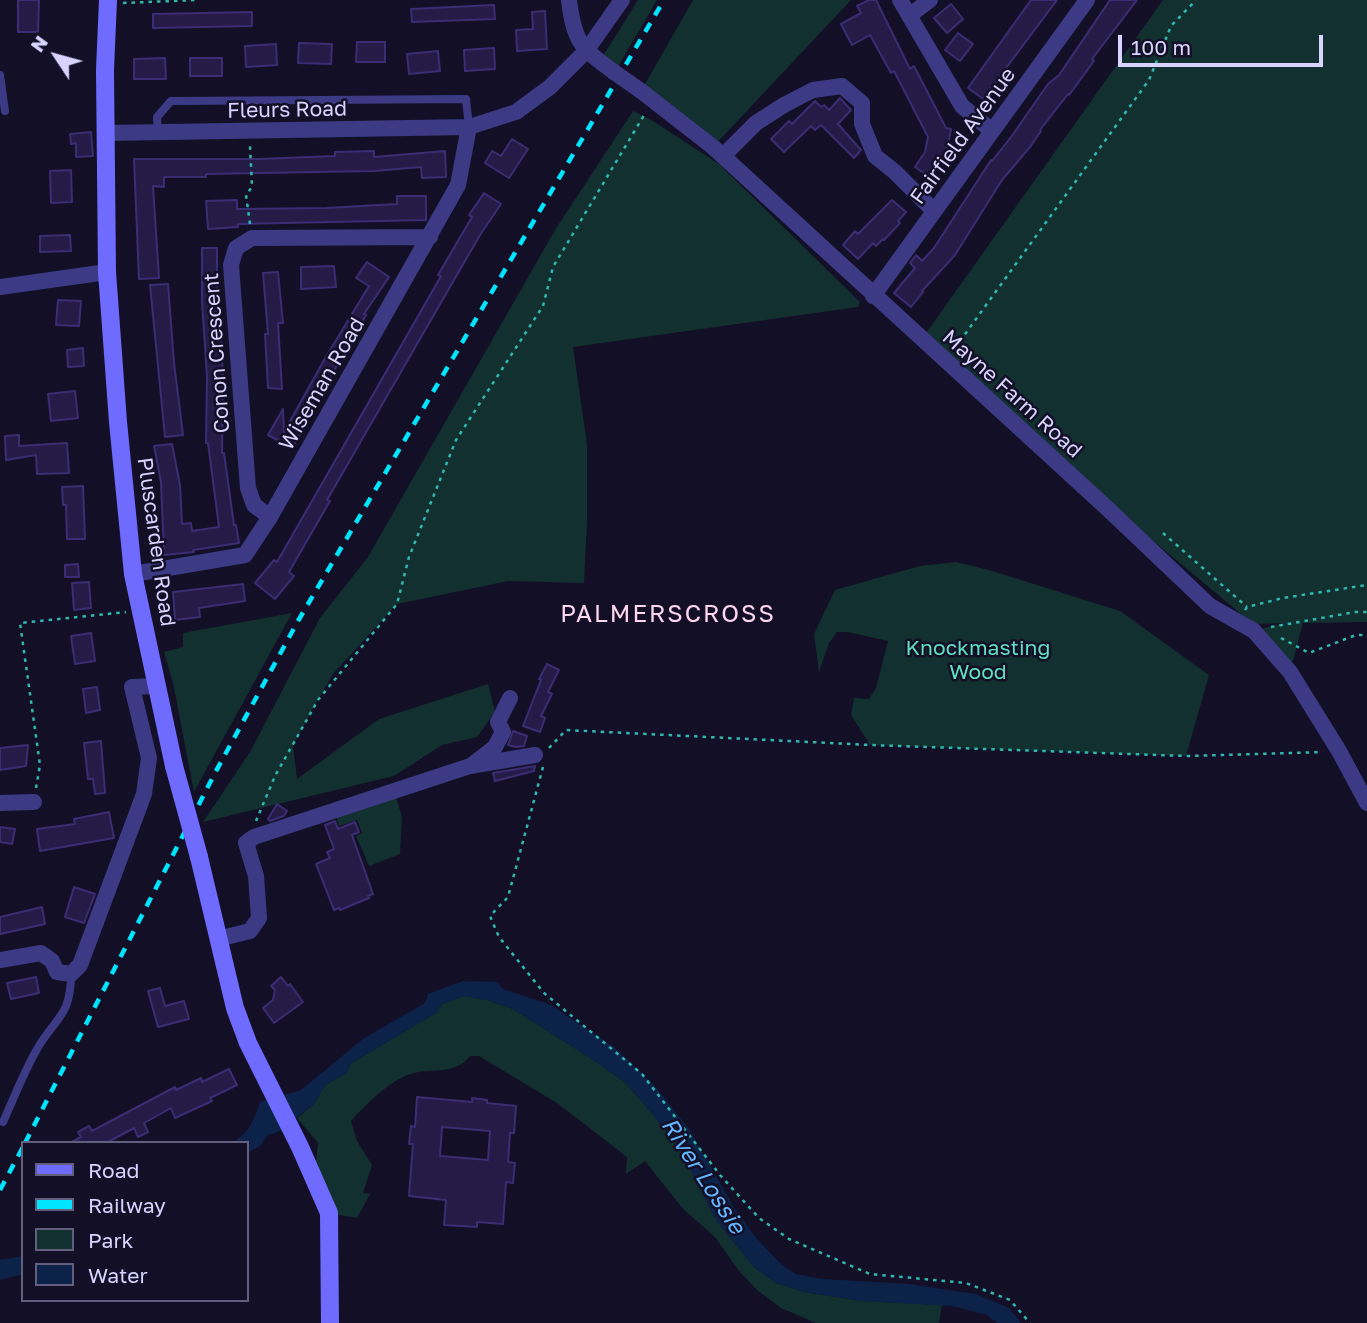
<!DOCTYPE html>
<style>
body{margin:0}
#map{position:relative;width:1367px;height:1323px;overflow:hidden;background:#130f26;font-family:"Golos Text",sans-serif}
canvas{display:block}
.legend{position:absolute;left:21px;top:1141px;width:228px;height:161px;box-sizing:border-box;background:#130f26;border:2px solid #625e7d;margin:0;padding:9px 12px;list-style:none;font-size:21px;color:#d9d4ff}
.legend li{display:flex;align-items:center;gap:14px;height:35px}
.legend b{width:35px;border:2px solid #625e7d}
.north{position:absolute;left:21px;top:21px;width:70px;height:70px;-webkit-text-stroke:5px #130f26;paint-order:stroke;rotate:306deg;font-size:19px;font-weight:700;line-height:28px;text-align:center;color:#d9d4ff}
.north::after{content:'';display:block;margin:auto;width:24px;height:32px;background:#d9d4ff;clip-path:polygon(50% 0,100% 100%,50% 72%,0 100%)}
.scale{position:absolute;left:1118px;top:35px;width:205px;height:32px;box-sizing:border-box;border:4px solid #d9d4ff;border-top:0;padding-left:9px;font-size:21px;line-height:24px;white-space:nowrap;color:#d9d4ff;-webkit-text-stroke:5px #130f26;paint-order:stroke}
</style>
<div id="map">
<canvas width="1367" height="1323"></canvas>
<ul class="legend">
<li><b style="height:9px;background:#6f6bff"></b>Road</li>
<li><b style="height:9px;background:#00e5ff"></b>Railway</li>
<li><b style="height:19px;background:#12302f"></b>Park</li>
<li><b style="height:19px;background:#0c2248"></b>Water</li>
</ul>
<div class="north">N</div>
<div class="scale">100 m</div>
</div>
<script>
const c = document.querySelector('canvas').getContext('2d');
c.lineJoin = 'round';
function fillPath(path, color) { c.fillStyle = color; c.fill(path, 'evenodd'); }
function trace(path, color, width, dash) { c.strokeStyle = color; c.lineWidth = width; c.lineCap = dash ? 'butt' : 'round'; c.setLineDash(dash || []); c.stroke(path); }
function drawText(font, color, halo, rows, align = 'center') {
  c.font = font + ' "Golos Text",sans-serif'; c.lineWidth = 5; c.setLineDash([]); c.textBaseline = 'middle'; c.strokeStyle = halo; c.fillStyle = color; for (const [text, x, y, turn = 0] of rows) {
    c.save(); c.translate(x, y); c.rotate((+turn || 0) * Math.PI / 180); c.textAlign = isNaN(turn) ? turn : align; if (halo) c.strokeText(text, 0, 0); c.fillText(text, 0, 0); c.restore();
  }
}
fillPath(new Path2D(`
 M638 0H657L616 70 601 59Z
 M693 0H851L713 147 641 91Z
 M1163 0H1367V622L1303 623 1290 672 1254 631 1284 623 1253 624 1025 434 921 340Z
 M633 111 653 121 719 164 860 302 858 307 573 347 587 444V522L584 583 508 581 397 604 333 674 314 707 293 746 297 779 379 719 488 684 495 712 477 737 442 745 394 776 203 822 250 752 320 618 368 557 555 230Z
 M956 562 989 570 1120 611 1209 675 1186 756 870 745 851 715 854 698 869 699 876 688 888 641 848 632H837L829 643 819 672 814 634 835 590 920 566Z
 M292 613 194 792 173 683 164 652 183 647V633Z
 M396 797 402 817 400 854 369 866 356 836 362 833 357 820 339 826 336 815Z
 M464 996 487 1000 513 1009 589 1057 626 1083 677 1143 716 1220 754 1267 776 1283 804 1292 862 1301 942 1305 939 1323H816L781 1308 757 1290 739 1271 715 1237 683 1209 645 1161 626 1174 627 1157 557 1103 479 1056H470C455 1077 426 1066 405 1076 384 1086 366 1104 351 1121L357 1141 372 1165 363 1193 370 1194 357 1218 329 1213 314 1178 318 1143 297 1118 314 1104 325 1085 347 1073 350 1064 436 1013 442 1004Z`), '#12302f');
fillPath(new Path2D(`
 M463 981 497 982 503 989 551 1005 614 1047 653 1084 689 1129 735 1209 757 1239 782 1265 796 1274 822 1279 909 1284 976 1294 1009 1308 1021 1323H997L987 1315 952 1306 862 1301 804 1292 776 1283 754 1267 716 1220 677 1143 626 1083 589 1057 513 1009 487 1000 464 996 442 1004 436 1013 350 1064 347 1073 325 1085 314 1104 278 1132 268 1135 260 1146 247 1153V1143H231C249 1134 254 1120 260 1102L301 1090 364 1038 425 1003 428 994Z
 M23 1256V1274L0 1280V1260Z`), '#0c2248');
const building = new Path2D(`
 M18 0H39L38 32H18Z
 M869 0H876L910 69 914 66 946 128 951 129 946 155 931 178 915 167 925 152 928 137 894 71 891 73 870 35 852 45 841 24 861 13 857 6Z
 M1031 0H1057L983 99 968 88Z
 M1110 0H1137L1092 59 1094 61 1069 95 1068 94 1040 130 1041 131 1030 147 1002 180 955 255 922 291 923 292 911 307 894 293 915 268 910 263 916 255 922 261 934 248 991 160 992 161 1011 137 1048 84 1059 75Z
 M951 4 963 19 947 33 934 18Z
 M494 5 495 19 412 22 411 9Z
 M545 11 547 49 517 51 516 30 533 29 532 12Z
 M252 12V26L153 28V14Z
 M958 33 973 44 960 61 945 50Z
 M357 42H385V62H356Z
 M299 43 332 44 331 64 298 63Z
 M276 44 277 65 246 67 245 46Z
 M494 48 495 69 465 71 464 50Z
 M438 51 440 71 409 74 407 54Z
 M165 58 166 79H134V59Z
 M190 58H222V76H190Z
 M840 98 851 110 838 124 861 150 854 158 821 125 815 130 811 126 784 152 771 139 789 121 792 124 815 101 821 107 824 105 829 110Z
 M91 132 93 156 76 157V143L71 144 70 134Z
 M512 139 528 149 509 178 485 163 492 151 501 156Z
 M374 151V157L445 151 446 177 422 178 421 167 374 171 206 174V177H164V187L153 186 159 278 139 279 134 159H259L335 156V152Z
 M71 170 72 202 51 203 50 171Z
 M484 193 501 204 480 235 327 500 330 501 289 572 294 576 275 599 255 583 274 560 277 562 441 276 438 275 472 217 469 215Z
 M397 196H426V220L238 224V227L208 229 206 201 237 200V209L326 208 397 204Z
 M892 200 906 212 898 221 900 223 884 240 883 239 876 246 873 243 858 259 843 245 855 231 858 234Z
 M70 235 71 251 40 252V236Z
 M202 248H217V318H219L223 373 222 453H224L234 525H236L239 543 193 550 194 552 164 555 161 482 154 446 172 444 180 485 182 524 191 523 192 531 219 527 208 443H206L207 377 202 302Z
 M367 262 389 277 364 314 366 315 304 423 306 424 292 448 268 435 283 409 284 432 324 360 369 286 356 278Z
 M334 266 336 287 301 289V267Z
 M278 272 283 323H278L282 389 268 388 265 334H268L263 273Z
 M168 284 174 363 183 435 165 437 150 285Z
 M58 300 81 301 79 326 56 325Z
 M83 348 84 366 68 367 67 350Z
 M75 391 78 418 51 421 48 394Z
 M19 435V446L67 443 69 473 37 474 36 455 6 460 5 436Z
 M83 486 85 539H67L66 505H63L62 487Z
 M78 564 79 577H65V565Z
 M89 582 91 608 74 610 72 583Z
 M243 584 245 601 199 608 200 617 175 620 173 592Z
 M91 633 95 661 75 664 71 636Z
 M547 664 559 670 548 692 552 694 541 716 545 718 540 732 523 726 541 680 539 679Z
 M97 687 100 710 86 713 83 689Z
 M513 731 527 736 524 746 516 747 508 745Z
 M101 741 105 793 95 794 93 779H88L84 743Z
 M28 745 26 766 0 770V748Z
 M535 766 534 771 495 781 493 773Z
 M277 804 287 811 284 816 270 821 268 819Z
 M109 812 114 838 40 851 37 829 75 824 74 819Z
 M335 821 338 829 355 822 359 832 352 835 373 894 368 896 369 898 340 910 339 908 334 910 316 864 330 858 327 852 334 849 325 825Z
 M0 827 15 829 12 844 0 842Z
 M74 887 95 894 84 923 65 917Z
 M42 907 45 924 0 934V917Z
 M36 977 39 993 11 999 7 983Z
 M281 977 288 986 290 984 303 1002 274 1023 263 1008 273 1000 275 990 271 986Z
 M160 988 165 1006 184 1001 189 1019 158 1027 148 991Z
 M229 1069 237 1085 210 1098 212 1101 175 1118 171 1108 144 1123 148 1132 138 1137 134 1128 106 1143H70L81 1137 78 1132 89 1126 92 1131 175 1087 176 1090 201 1078 202 1082Z
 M417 1097 472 1102V1098L487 1100V1103L516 1106 514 1133H510L508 1162 515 1163 513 1183 506 1182 503 1224 477 1222V1227L444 1225 446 1200 409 1196 413 1144H409L411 1126 415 1127ZM442 1127 490 1131 488 1160 440 1156Z`);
fillPath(building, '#241b47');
trace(building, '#3b2d73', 2);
trace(new Path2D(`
 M123 3 197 0
 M250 224 246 195 252 187 250 146
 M955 348 1149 80 1171 26 1196 0
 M1163 533 1247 607
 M1245 610 1247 607 1283 598 1367 585
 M1271 627 1355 612H1367
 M1281 638 1309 653 1356 635H1367
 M549 748 566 730 870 745 1186 756 1322 752
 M543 767 508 897 490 916 499 937 544 993 642 1074 720 1175 759 1218 789 1239 870 1274 966 1283 1010 1300 1030 1323
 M36 788 40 765 20 623 126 612
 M256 821 275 776 318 700 397 604 409 557 456 440 543 306 553 267 646 112`), '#2fb8b0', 2.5, [3.5, 5]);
trace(new Path2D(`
 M0 75 5 111
 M158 134 157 117 171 101 466 99 469 127
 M3 1122C14 1098 23 1074 36 1051 54 1018 71 1018 71 974`), '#3d3a85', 8);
trace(new Path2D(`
 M569 0C574 42 581 48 614 72
 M900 0 962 106 992 131
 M909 16 930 0
 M641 91 713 147 1108 509 1210 606 1254 631 1290 672 1339 751 1367 803
 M106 133 469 127 516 112 550 87 586 51 622 0
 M723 156 756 123 784 105 813 90 842 86 862 103V124L875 156 895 172 934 211
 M0 287 107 272
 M873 296 1087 0
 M270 517 254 505 248 488 231 265 236 248 252 238 430 237
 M133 574 245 555 270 517 458 185 469 127
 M472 765 495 747 503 732 498 722 510 698
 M0 803 34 802
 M218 939 250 931 259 918 256 876 246 843 254 837 470 766 535 755
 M0 960 41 953 52 961 57 972 71 974 80 965 144 794 149 758 132 687 155 686`), '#3d3a85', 16);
trace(new Path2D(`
 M108 0 105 70 107 272 118 422 133 574 174 766
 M199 857 235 1008 248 1043 300 1147 329 1213 330 1323`), '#6f6bff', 18);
trace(new Path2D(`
 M25 1143 215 773 298 621 664 0
 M0 1190 23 1147`), '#00e5ff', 4.5, [10, 9]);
trace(new Path2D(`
 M614 72 641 91`), '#3d3a85', 16);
trace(new Path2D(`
 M174 766 199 857`), '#6f6bff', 18);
drawText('21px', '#d9d4ff', '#130f26', [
 ["Fleurs Road",287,110,-1],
 ["Fairfield Avenue",963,136,-54],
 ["Conon Crescent",217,353,-94],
 ["Wiseman Road",322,384,-60],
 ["Mayne Farm Road",1012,394,42],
 ["Pluscarden Road",156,542,82]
]);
drawText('21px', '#5fe0c0', '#130f26', [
 ["Knockmasting",978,648],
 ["Wood",978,672]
]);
drawText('italic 23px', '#62b6ff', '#130f26', [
 ["River Lossie",703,1176,57]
]);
c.letterSpacing = '2px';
drawText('24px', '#ffd6f0', '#130f26', [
 ["PALMERSCROSS",668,614]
]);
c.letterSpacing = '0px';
</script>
